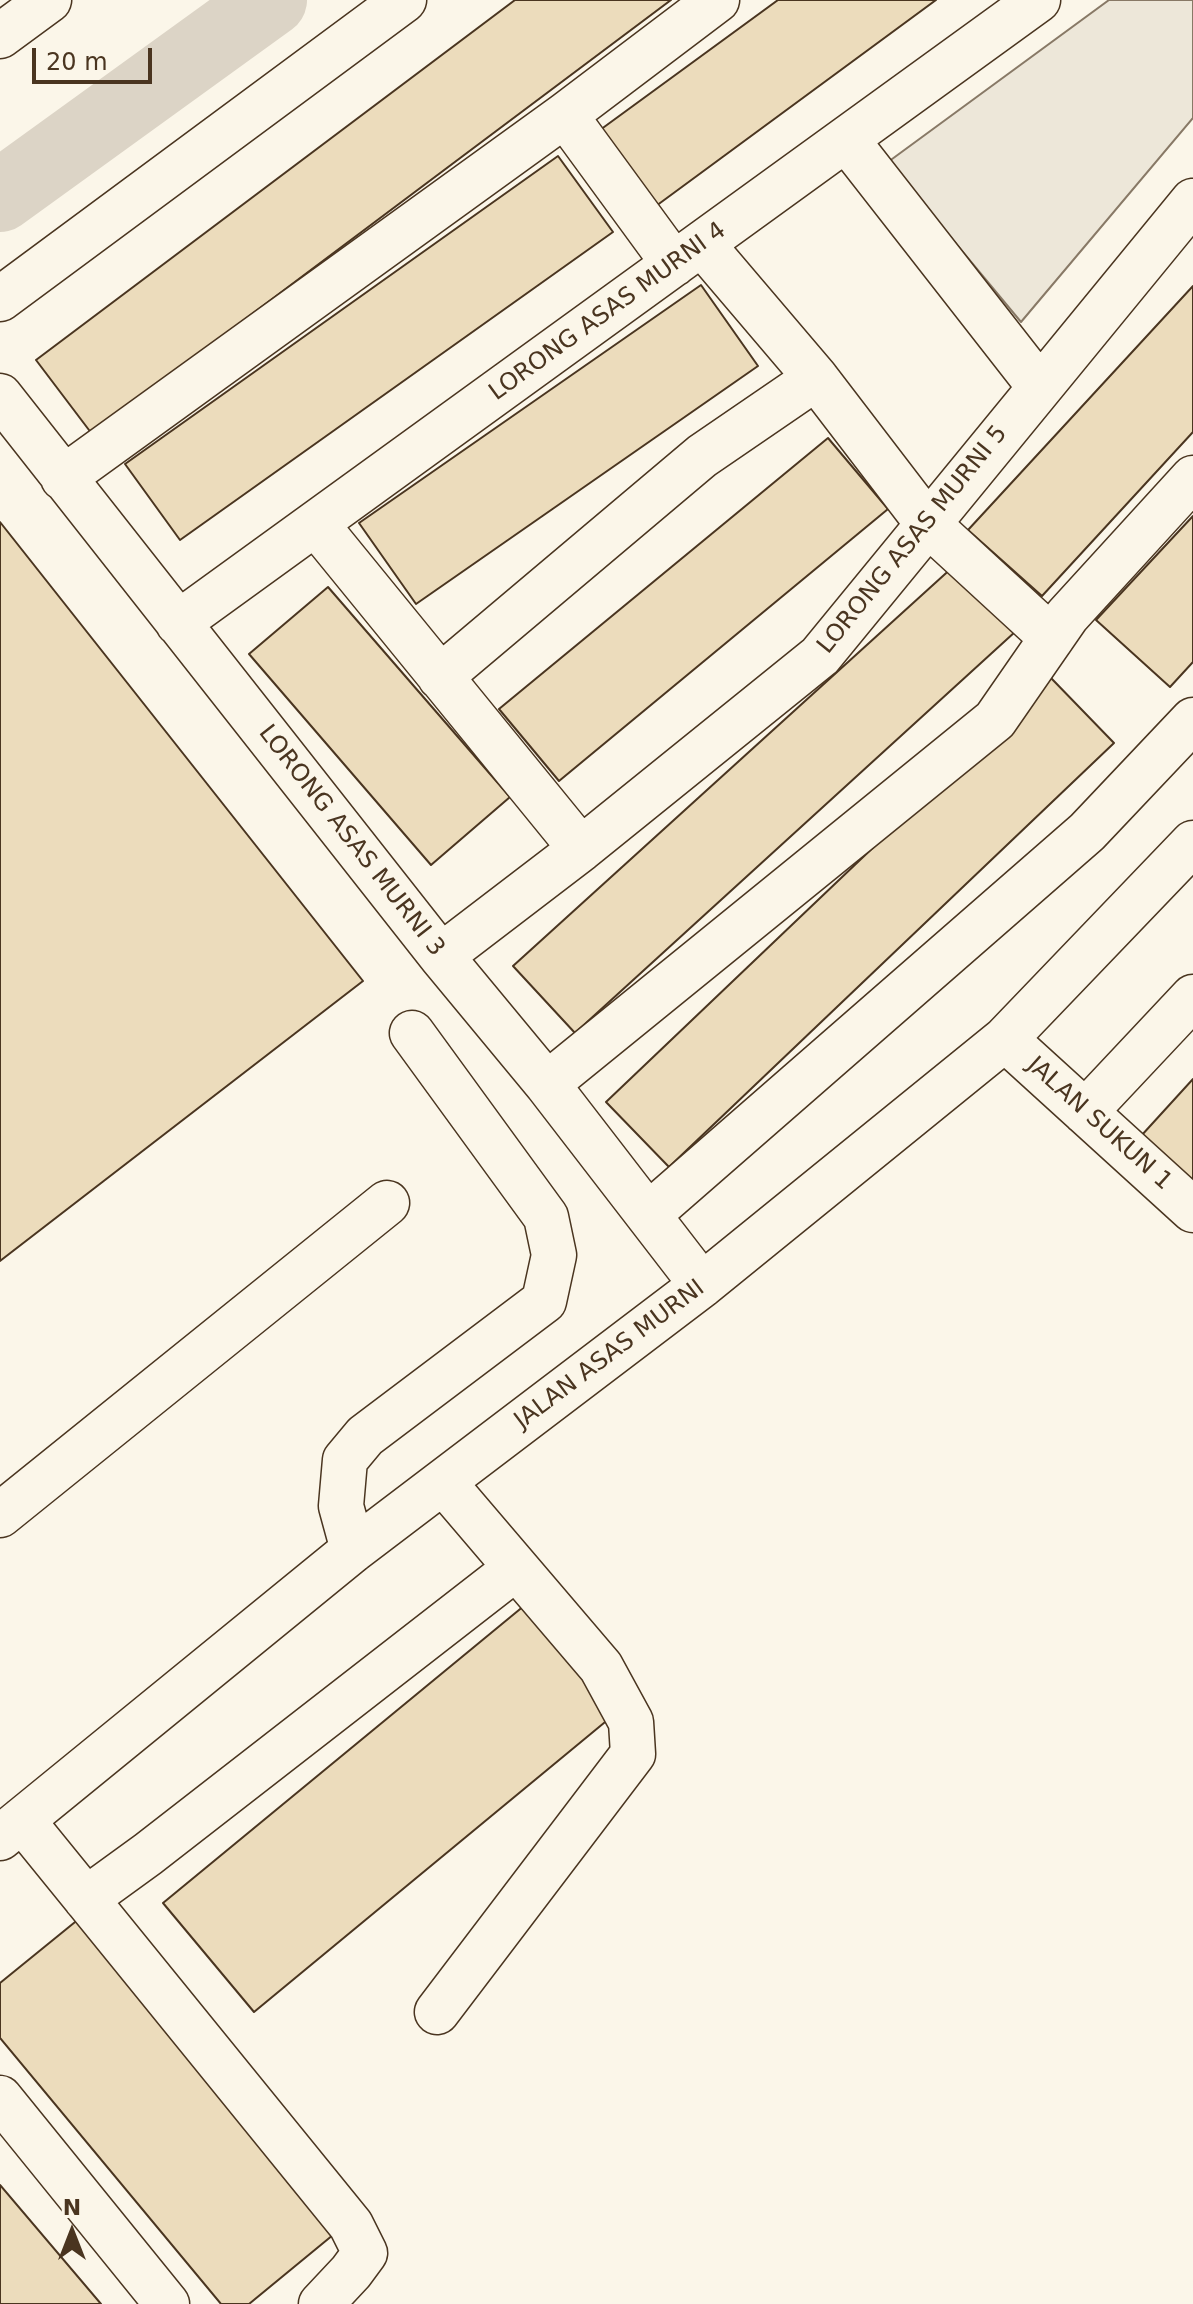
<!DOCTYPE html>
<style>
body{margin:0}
#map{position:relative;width:1193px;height:2304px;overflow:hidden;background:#fbf6e9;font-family:"DejaVu Sans",sans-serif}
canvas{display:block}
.north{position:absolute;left:32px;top:2192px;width:80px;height:80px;-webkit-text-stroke:6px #fbf6e9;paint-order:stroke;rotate:0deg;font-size:22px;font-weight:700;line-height:32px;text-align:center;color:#4a3520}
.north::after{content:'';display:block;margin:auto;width:28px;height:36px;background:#4a3520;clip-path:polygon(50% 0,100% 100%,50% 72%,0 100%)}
.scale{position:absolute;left:32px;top:48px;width:120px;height:36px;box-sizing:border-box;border:4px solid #4a3520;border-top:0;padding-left:10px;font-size:24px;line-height:28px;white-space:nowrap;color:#4a3520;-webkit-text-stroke:6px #fbf6e9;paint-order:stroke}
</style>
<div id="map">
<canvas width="1193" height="2304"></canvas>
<div class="north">N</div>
<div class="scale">20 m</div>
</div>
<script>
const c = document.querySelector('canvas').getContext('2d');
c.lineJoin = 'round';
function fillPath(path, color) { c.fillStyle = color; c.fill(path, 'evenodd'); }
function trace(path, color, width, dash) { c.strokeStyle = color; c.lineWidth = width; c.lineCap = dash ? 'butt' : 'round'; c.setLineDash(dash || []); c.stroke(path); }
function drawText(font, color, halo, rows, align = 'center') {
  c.font = font + ' "DejaVu Sans",sans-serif'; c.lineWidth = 6; c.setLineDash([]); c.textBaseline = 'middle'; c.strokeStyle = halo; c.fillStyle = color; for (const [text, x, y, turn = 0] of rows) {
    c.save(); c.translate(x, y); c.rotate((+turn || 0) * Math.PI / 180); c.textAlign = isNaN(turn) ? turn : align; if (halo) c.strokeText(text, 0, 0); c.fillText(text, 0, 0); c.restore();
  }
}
const parking = new Path2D(`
 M1109 0H1193V118L1021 322 888 162Z`);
fillPath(parking, '#ede7d9');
trace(parking, '#887966', 2);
trace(new Path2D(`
 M0 196 271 0`), '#dcd4c6', 72);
const building = new Path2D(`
 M515 0H671L92 434 36 360Z
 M778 0H936L656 206 600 130Z
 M558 156 613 232 180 540 125 464Z
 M701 285 758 366 416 604 359 523Z
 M1193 286V432L1042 596 968 530Z
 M828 438 888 509 559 781 499 709Z
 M1193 516V662L1170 687 1096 620Z
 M0 522 363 981 0 1261Z
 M955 565 1016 631 575 1033 513 966Z
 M328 587 510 797 431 865 249 654Z
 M1051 678 1114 743 669 1167 606 1102Z
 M1193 1079V1183L1141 1136Z
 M525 1605 616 1713 254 2012 163 1903Z
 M80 1918 339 2230 249 2304H221L0 2038V1983Z
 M0 2185 101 2304H0Z`);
fillPath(building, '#ecdcbc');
trace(building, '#4a3520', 2);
const minor = new Path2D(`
 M0 36 49 0
 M565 115 674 264
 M846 139 1039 386
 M702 244 816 378 927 523 1052 638
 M0 299 404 0
 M0 396 441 956 547 1084 702 1285
 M63 478 565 115 717 0
 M316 524 581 849
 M178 623 1038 0
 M440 677 702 456 816 378
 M441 956 581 849 820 656 1193 201
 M1005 1039 1193 1210
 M547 1084 995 720 1067 616 1193 478
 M1085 1112 1193 997
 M648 1215 1087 832 1193 720
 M0 1515 387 1203
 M353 1550 341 1506 345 1460 365 1436 544 1301 554 1255 546 1217 412 1033
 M22 1820 351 2225 365 2253 351 2272 321 2304
 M0 1838 353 1550 702 1285 1005 1039 1193 843
 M86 1899 148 1854 516 1568
 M437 2012 633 1754 631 1722 601 1667 444 1483
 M0 2098 167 2304`);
trace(minor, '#4a3520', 47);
trace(minor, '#fbf6e9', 44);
drawText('24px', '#4a3520', '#fbf6e9', [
 ["LORONG ASAS MURNI 4",608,312,-36],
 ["LORONG ASAS MURNI 5",913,540,-51],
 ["LORONG ASAS MURNI 3",351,841,52],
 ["JALAN SUKUN 1",1099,1124,42],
 ["JALAN ASAS MURNI",610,1355,-37]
]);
</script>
